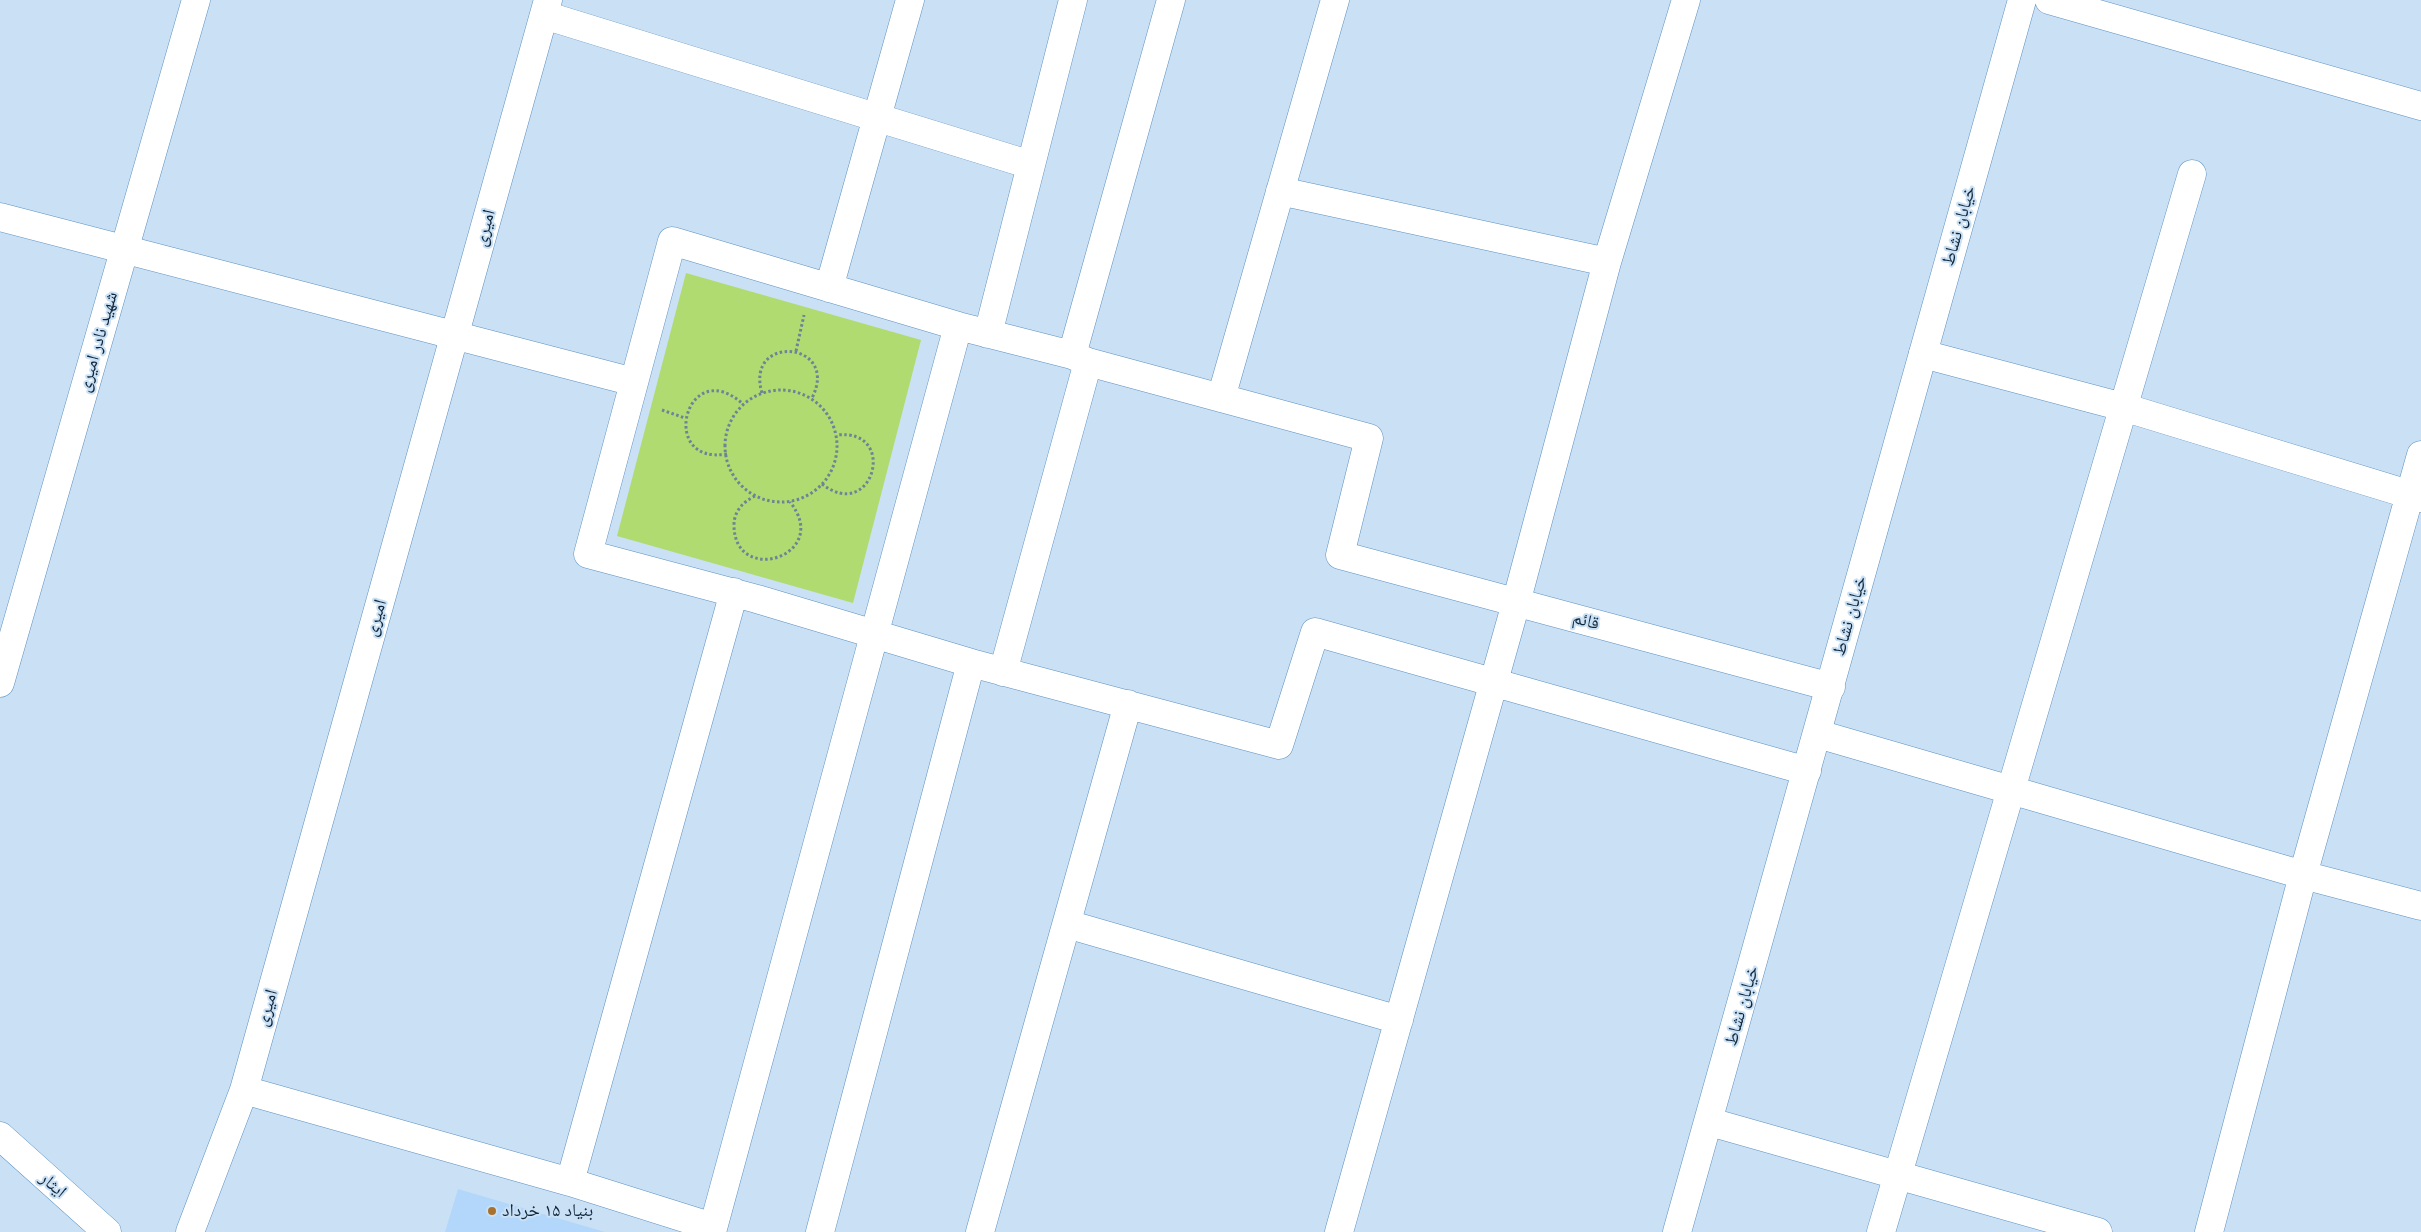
<!DOCTYPE html>
<meta charset="utf-8">
<style>
body{margin:0}
canvas{display:block;background:#cae0f5}
</style>
<canvas width="2421" height="1232"></canvas>
<script>
const c = document.querySelector('canvas').getContext('2d');
c.lineJoin = 'round';
function fillPath(path, color) { c.fillStyle = color; c.fill(path, 'evenodd'); }
function trace(path, color, width, dash) { c.strokeStyle = color; c.lineWidth = width; c.lineCap = dash ? 'butt' : 'round'; c.setLineDash(dash || []); c.stroke(path); }
function drawText(font, color, halo, rows, align = 'center') {
  c.font = font + ' "IBM Plex Sans","Noto Naskh Arabic",sans-serif'; c.lineWidth = 4; c.setLineDash([]); c.textBaseline = 'middle'; c.strokeStyle = halo; c.fillStyle = color; for (const [text, x, y, turn = 0] of rows) {
    c.save(); c.translate(x, y); c.rotate((+turn || 0) * Math.PI / 180); c.textAlign = isNaN(turn) ? turn : align; if (halo) c.strokeText(text, 0, 0); c.fillText(text, 0, 0); c.restore();
  }
}
fillPath(new Path2D(`
 M458 1189 605 1232H445Z`), '#b3d7fa');
fillPath(new Path2D(`
 M686 273 921 340 853 603 617 536Z`), '#b0db70');
const minor = new Path2D(`
 M544 15 1031 165
 M1280 191 1607 262
 M0 217 634 382
 M829 288 910 0
 M958 326 1072 355 1088 362 1369 438 1340 555 1831 687
 M988 334 1073 0
 M1923 354 2123 407 2421 498
 M1072 355 1171 0
 M1221 398 1335 0
 M1003 672 1088 362
 M0 683 196 0
 M1818 734 2303 875 2421 906
 M1067 924 1399 1020
 M244 1090 570 1182 713 1227
 M1710 1122 2098 1232
 M570 1182 734 592
 M190 1232 244 1090 548 0
 M712 1232 958 326 672 241 588 554 757 599 971 663 1279 745 1315 632 1807 771
 M820 1232 971 663
 M980 1232 1128 704
 M1339 1232 1516 603 1607 262 1686 0
 M1881 1232 2192 174
 M2209 1232 2303 875 2421 455`);
const tertiary = new Path2D(`
 M2049 0 2421 106
 M0 1136 107 1232
 M1677 1232 2022 0`);
trace(minor, '#5c92c2', 29);
trace(tertiary, '#5c92c2', 29);
trace(new Path2D(`
 M796 351 804 315
 M725 446a56 56 0 1 1 112 0a56 56 0 1 1-112 0Z
 M762 393C744 333 841 341 812 398
 M662 410 685 418
 M727 454C657 466 686 353 743 404
 M822 484C873 524 899 428 837 435
 M755 496C743 502 734 511 734 525 734 587 833 556 790 502`), '#6d8397', 3, [2.5, 2.5]);
trace(minor, '#fff', 28);
trace(tertiary, '#fff', 28);
for (const [x, y, r, color] of [
 [492,1211,5,"#a9712e"]
]) { const dot = new Path2D(); dot.arc(x, y, r, 0, 2 * Math.PI); c.fillStyle = color; c.fill(dot); trace(dot, '#cae0f5', 2); }
drawText('18px', '#10263a', '#cae0f5', [
 ["خیابان نشاط",1959,226,-74],
 ["امیری",485,228,-75],
 ["شهید نادر امیری",98,342,-74],
 ["خیابان نشاط",1850,616,-74],
 ["امیری",376,618,-74],
 ["قائم",1586,621,15],
 ["خیابان نشاط",1742,1006,-74],
 ["امیری",267,1008,-74],
 ["ایثار",53,1185,41]
]);
drawText('18px', '#10263a', '#cae0f5', [
 ["بنیاد ۱۵ خرداد",502,1211]
], 'left');
</script>
